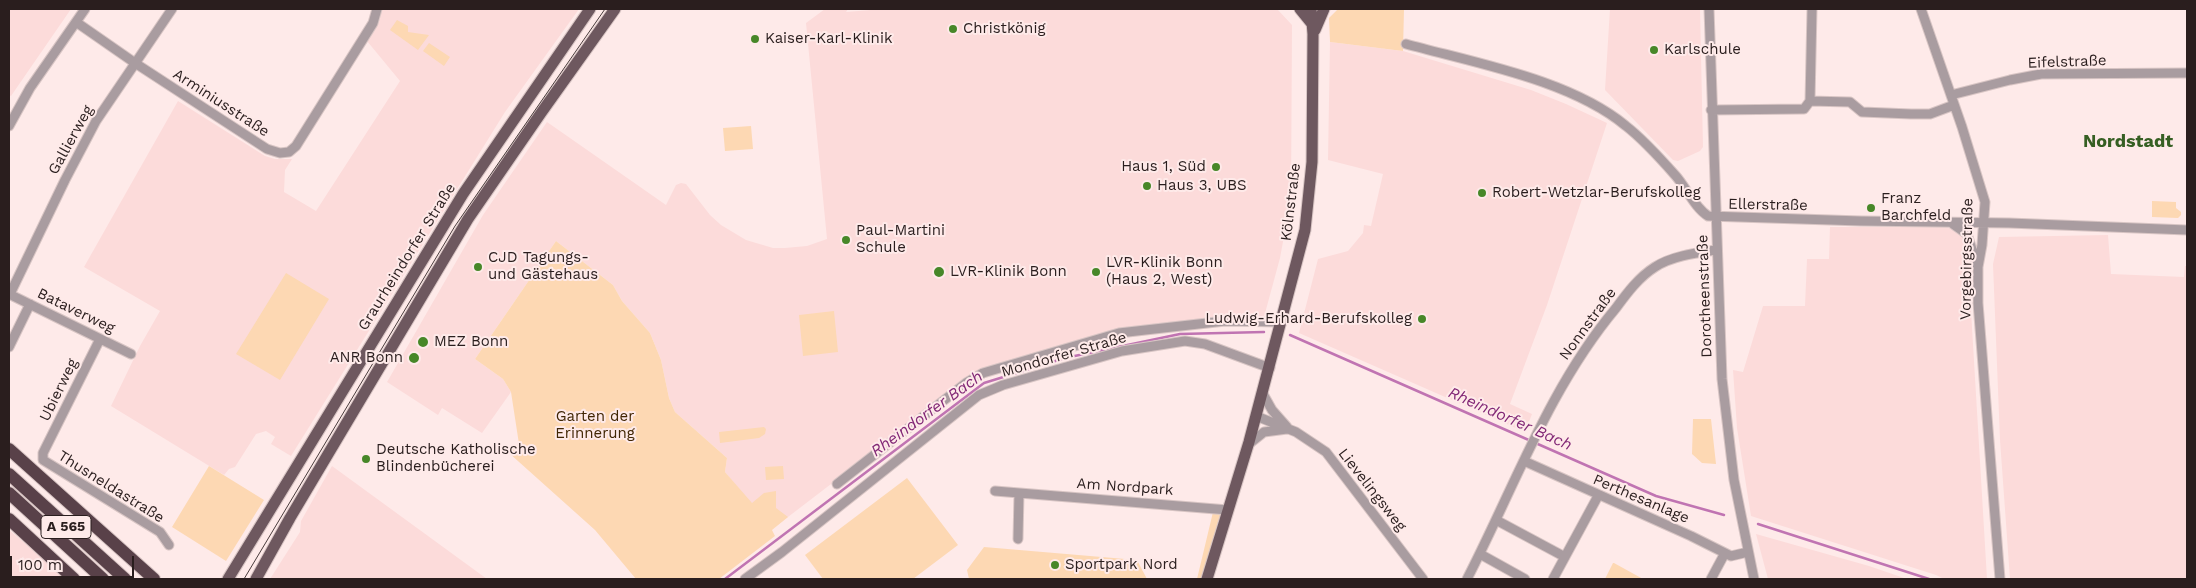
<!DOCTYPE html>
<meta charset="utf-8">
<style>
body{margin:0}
#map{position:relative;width:2196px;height:588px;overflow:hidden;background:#feeae9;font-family:"Work Sans",sans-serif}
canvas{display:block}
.frame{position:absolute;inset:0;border:10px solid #2a1e1e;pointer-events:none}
.scale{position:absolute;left:10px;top:556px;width:124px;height:22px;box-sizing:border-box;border:2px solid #2a1e1e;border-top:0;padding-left:6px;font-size:15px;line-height:18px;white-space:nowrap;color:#2a1e1e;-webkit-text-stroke:4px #feeae9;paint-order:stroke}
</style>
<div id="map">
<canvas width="2196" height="588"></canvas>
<div class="frame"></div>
<div class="scale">100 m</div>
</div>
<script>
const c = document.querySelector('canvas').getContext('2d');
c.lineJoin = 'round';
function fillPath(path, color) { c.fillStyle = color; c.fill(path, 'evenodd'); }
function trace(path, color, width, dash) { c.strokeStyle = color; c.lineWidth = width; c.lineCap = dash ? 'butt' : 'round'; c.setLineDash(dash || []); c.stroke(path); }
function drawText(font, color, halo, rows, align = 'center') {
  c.font = font + ' "Work Sans",sans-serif'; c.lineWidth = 4; c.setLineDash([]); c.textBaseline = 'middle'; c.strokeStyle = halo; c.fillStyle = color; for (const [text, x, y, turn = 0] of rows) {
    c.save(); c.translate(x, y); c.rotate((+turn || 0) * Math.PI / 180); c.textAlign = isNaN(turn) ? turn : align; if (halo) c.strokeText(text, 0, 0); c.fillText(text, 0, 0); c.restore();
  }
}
fillPath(new Path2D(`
 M9 9H71L11 96 9 95Z
 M382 9H579L505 112 291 456 271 444 275 437 266 431 256 434 235 467 229 469 224 475 111 406 140 346 160 311 84 267 178 101 265 156 275 159H292L285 170 284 192 316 211 400 81 367 41 379 22Z
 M825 9H848L846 12 883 9 1278 10 1292 25 1291 198 1280 258 1264 317 1203 319 1147 325 1057 346 984 370 959 386 771 530 725 472 727 458 675 412 669 398 661 360 650 333 622 301 613 285 556 241 475 359 503 379 511 392 482 433 442 408 438 415 387 382 483 215 547 122 666 205 676 185 681 183 686 184 710 215 721 225 746 240 773 248H785L807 246 827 239 806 23Z
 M1610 9H1700L1703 147 1700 151 1678 161 1673 160 1605 90Z
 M1330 42 1403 51 1531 90 1566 104 1607 123 1547 305 1510 404 1532 414 1525 432 1299 333 1318 259 1348 251 1363 233 1364 225 1371 226 1383 174 1328 160Z
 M1830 227H1966L1987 579H1944L1936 575 1751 516 1737 428 1733 370 1743 372 1763 306H1805L1807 259H1829Z
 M2108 235 2111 274 2184 277 2185 266H2187V579H2010L2000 440 1993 264 1999 237Z
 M332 466 487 579H270L300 532 301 521Z
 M9 530 49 563 64 579H9Z
 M1756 534 1869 566 1907 579H1768Z`), '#fcdbda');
fillPath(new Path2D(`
 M1338 9H1404L1403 51 1330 42 1329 18Z
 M397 20 408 26V32L429 35 418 50 390 30Z
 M429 43 450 57 444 66 423 51Z
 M751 126 753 149 725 151 723 128Z
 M2152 201 2176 202V208L2181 212V215L2178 218 2152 217Z
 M556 241 613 285 622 301 650 333 661 360 669 398 675 412 727 458 725 472 752 503 764 493 776 491V508L788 517 772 530 775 536 719 579H636L595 530 509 453 519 444 511 392 503 379 475 359Z
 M286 273 329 299 280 380 236 354Z
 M834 311 838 352 803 356 799 315Z
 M1693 419H1711L1716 464 1702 463 1692 454Z
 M764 427 766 429 765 434 759 438 720 443 719 432Z
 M209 466 264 500 226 561 172 527Z
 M783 466 784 479 766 480 765 467Z
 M907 478 958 545 913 579H823L805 555Z
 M1213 512 1219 513 1221 518 1202 579H1197Z
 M984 547 1137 560 1147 579H969L967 570Z
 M1613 563H1614L1643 579H1605Z`), '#fdd8b3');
trace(new Path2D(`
 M1290 335 1656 496 1724 515
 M1758 524 1929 579
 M725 579 984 383 1065 358 1180 334 1264 332`), '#c074b2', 2.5);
const minor = new Path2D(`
 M1709 9 1722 379 1734 480 1754 579
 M1921 9 1962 127 1985 202 1982 245 1978 267V303L2000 579
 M76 22 135 63 267 149 280 153 289 152 296 146 373 23 377 9
 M1406 44C1475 63 1571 80 1626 126 1644 140 1660 158 1675 175 1686 187 1694 207 1708 216L1861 221 2009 223 2187 230
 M1951 95 2010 80 2041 74 2187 73
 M1810 101 1850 102 1862 112 1911 114H1930L1954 105
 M1810 101 1812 9
 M1711 110 1804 109 1810 101
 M9 126 30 88 85 9
 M1953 224 1967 234 1977 265
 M9 294 131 354
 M10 294 65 180 96 121 172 9
 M100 339 43 453V460L160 532 169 545
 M9 347 30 304
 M1263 394 1272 410 1287 427
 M1256 416 1296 432 1326 452 1423 579
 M1249 444 1264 432 1287 429
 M1524 461 1691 536 1731 556 1748 552
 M837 484 966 383 983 373 1119 333 1225 321 1282 322
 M995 491 1228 510
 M1496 520 1565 557
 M1018 539 1019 493
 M1480 554 1525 579
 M745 579 782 552 979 395 1003 385 1122 351 1185 341 1205 344 1270 368
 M1467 579C1514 488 1549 388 1616 308 1627 293 1639 277 1655 267 1672 256 1696 253 1716 250
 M1553 579 1598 496
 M1711 579 1725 553`);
const major = new Path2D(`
 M1300 9 1313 25
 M1315 30 1324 9
 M228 579 463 194 590 9
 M256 579 290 518 468 219 541 113 615 9
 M1207 579 1249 442 1305 230 1312 162 1313 34 1311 9`);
const highway = new Path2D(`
 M9 449 154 579
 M9 474 125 579
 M9 493 103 579
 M9 519 74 579`);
trace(minor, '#d8c5c4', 11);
trace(major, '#d8c5c4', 13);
trace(highway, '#d8c5c4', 14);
trace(minor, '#a99ca0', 9);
trace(major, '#6e585f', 11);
trace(highway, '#594149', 12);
trace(new Path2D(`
 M244 579 455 226 605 9`), '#493c3c', 1);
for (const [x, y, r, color] of [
 [953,29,5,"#478728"],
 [755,39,5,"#478728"],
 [1654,50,5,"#478728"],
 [1216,167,5,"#478728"],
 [1147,186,5,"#478728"],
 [1482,193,5,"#478728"],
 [1871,208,5,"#478728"],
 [846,240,5,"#478728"],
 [478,267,5,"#478728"],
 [939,272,6,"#478728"],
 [1096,272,5,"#478728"],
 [1422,319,5,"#478728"],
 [423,342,6,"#478728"],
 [414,358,6,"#478728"],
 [366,459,5,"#478728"],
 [1055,565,5,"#478728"]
]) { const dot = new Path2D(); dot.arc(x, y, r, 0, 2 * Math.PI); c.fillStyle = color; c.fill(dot); trace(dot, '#feeae9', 2); }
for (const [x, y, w] of [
 [66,527,50]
]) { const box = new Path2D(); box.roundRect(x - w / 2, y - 11.5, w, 23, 4); c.fillStyle = '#feeae9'; c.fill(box); trace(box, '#2a1e1e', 1); }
drawText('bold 14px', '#2a1e1e', null, [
 ["A 565",66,527]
]);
drawText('15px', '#2a1e1e', '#feeae9', [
 ["Christkönig",963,29],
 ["Kaiser-Karl-Klinik",765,39],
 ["Karlschule",1664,50],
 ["Haus 1, Süd",1206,167,"right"],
 ["Haus 3, UBS",1157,186],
 ["Robert-Wetzlar-Berufskolleg",1492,193],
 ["Franz",1881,199],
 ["Barchfeld",1881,216],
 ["Paul-Martini",856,231],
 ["Schule",856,248],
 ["CJD Tagungs-",488,258],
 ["und Gästehaus",488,275],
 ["LVR-Klinik Bonn",1106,263],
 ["(Haus 2, West)",1106,280],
 ["LVR-Klinik Bonn",950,272],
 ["Ludwig-Erhard-Berufskolleg",1412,319,"right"],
 ["MEZ Bonn",434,342],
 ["ANR Bonn",403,358,"right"],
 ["Deutsche Katholische",376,450],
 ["Blindenbücherei",376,467],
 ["Sportpark Nord",1065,565]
], 'left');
drawText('15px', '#2a1e1e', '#feeae9', [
 ["Eifelstraße",2067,62,-2],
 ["Arminiusstraße",221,103,33],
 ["Gallierweg",71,140,-61],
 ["Kölnstraße",1291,202,-83],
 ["Ellerstraße",1768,205,1],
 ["Graurheindorfer Straße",407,257,-58],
 ["Vorgebirgsstraße",1967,259,-89],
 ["Dorotheenstraße",1705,296,-92],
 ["Bataverweg",76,311,26],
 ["Nonnstraße",1588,324,-54],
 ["Mondorfer Straße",1064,355,-16],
 ["Ubierweg",59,390,-64],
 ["Thusneldastraße",111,487,32],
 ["Am Nordpark",1125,487,4],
 ["Lievelingsweg",1372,490,52],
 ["Perthesanlage",1641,499,23]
]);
drawText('15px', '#412604', '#feeae9', [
 ["Garten der",595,417],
 ["Erinnerung",595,434]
]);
drawText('italic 16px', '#822876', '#feeae9', [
 ["Rheindorfer Bach",927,414,-36],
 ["Rheindorfer Bach",1510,419,24]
]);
drawText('bold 18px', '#365f23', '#feeae9', [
 ["Nordstadt",2128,142]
]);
</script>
